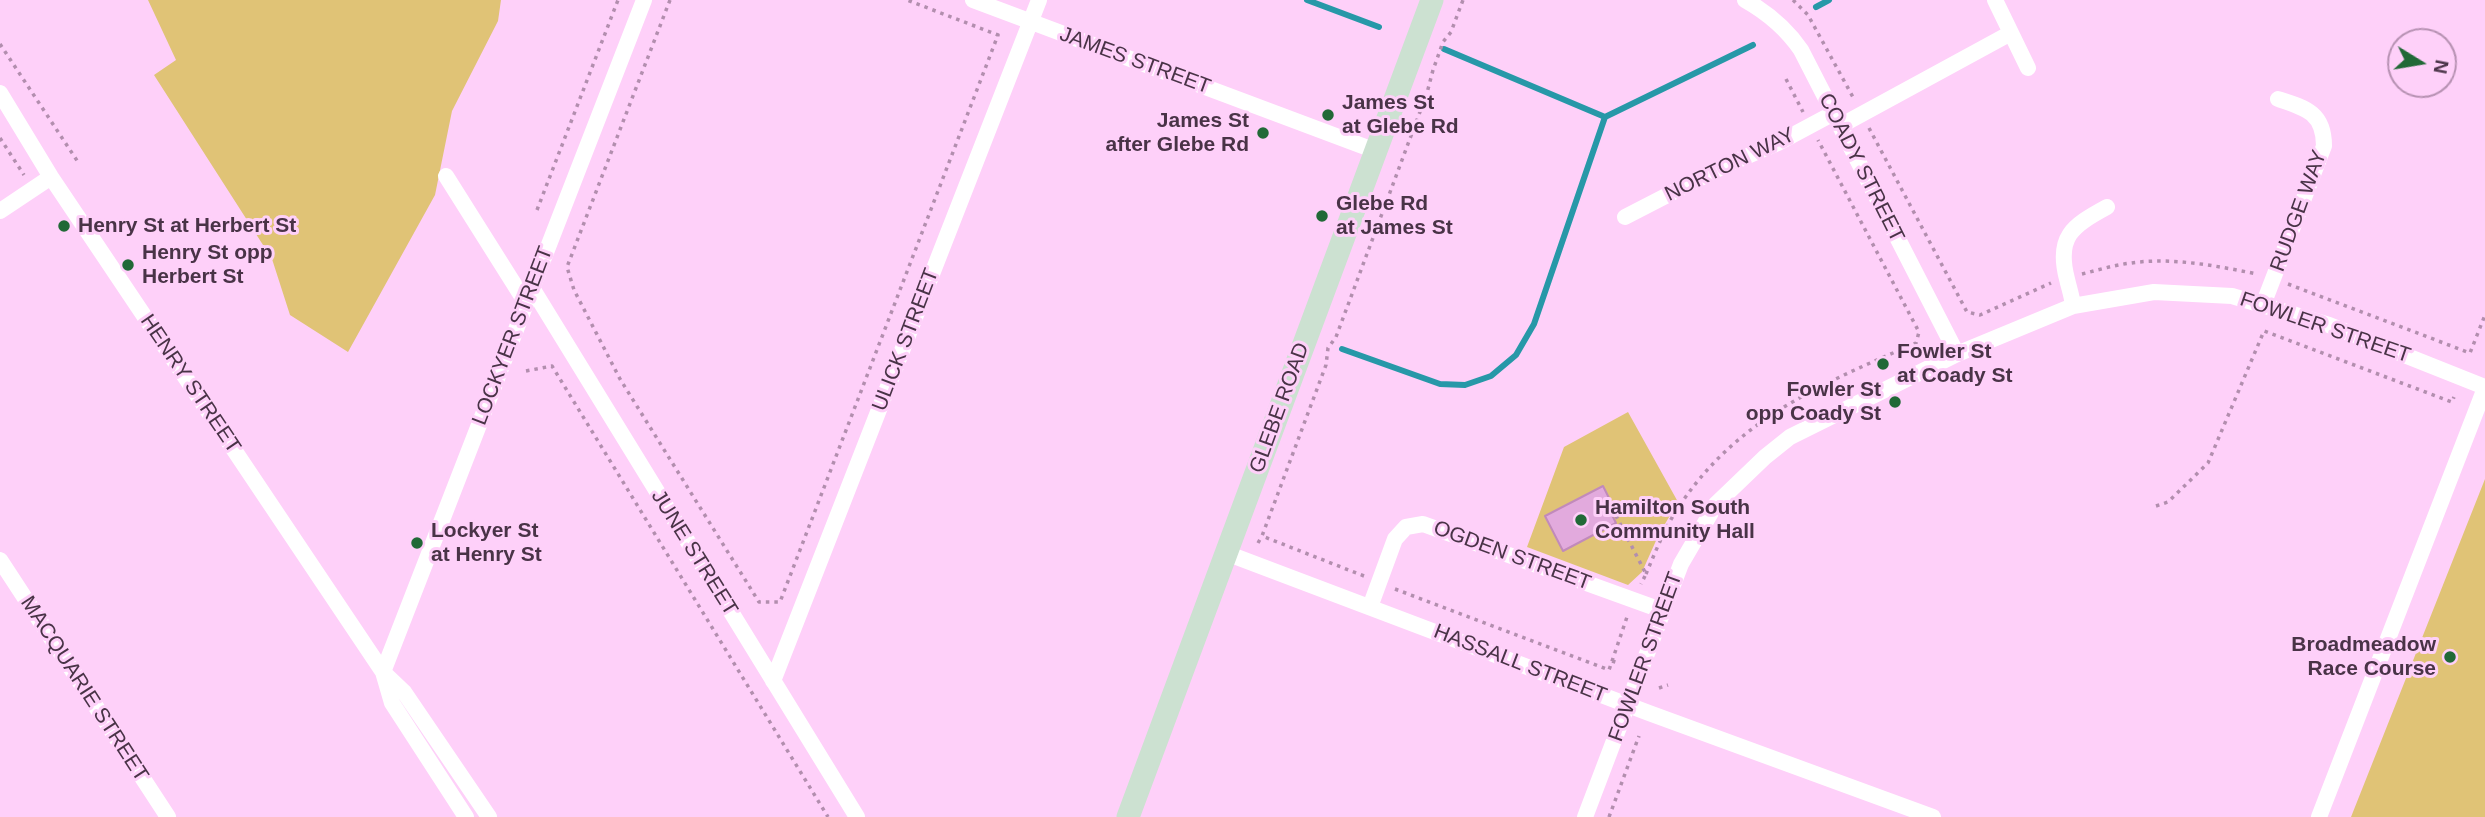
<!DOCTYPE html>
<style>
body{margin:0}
#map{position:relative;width:2485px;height:817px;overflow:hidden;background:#fed0f9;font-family:Helvetica,sans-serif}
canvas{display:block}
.north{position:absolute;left:2387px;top:28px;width:70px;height:70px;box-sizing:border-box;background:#fed0f9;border:2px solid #b691b2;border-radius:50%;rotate:101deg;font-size:19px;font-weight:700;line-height:28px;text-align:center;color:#493347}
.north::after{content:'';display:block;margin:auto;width:24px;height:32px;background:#216937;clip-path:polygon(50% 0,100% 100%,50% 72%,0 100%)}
</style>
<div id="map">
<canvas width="2485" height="817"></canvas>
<div class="north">N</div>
</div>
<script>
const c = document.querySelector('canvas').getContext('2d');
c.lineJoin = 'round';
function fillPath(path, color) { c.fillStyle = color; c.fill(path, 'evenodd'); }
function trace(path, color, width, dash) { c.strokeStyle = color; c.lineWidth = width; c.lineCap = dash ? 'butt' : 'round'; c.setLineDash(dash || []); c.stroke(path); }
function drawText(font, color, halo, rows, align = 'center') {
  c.font = font + ' Helvetica,sans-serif'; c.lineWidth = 6; c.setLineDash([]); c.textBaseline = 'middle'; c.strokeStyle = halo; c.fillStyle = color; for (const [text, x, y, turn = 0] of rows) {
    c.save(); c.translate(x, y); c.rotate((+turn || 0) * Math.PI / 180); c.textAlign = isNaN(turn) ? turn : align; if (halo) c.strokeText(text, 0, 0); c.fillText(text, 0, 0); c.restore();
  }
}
fillPath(new Path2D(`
 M148 0H501L498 21 452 111 435 195 348 352 290 315 272 259 154 75 176 60Z
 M1628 412 1678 502 1659 534 1642 572 1628 585 1527 547 1564 447Z
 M2485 479V817H2351Z`), '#e0c376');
trace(new Path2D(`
 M1307 0 1379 27
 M1816 7 1829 0
 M1444 49 1605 117
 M1342 349 1440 384 1465 385 1491 376 1516 355 1534 324 1605 117 1753 45`), '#2798a8', 6);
const building = new Path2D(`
 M1603 486 1612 504 1608 507 1616 523 1563 551 1545 516Z`);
fillPath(building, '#e2aadd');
trace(building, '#c18abb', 2);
trace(new Path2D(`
 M670 0 567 267 574 290 620 379 759 602H780L998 35 907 0
 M1793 0 1808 15 1854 99
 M0 44 78 162
 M1786 79 1803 112
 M1355 122 1357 116
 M1869 128 1967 312 1980 315 2051 283
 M0 138 24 175
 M537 210 618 0
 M2082 274C2098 270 2114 265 2131 263 2172 257 2217 266 2257 274
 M2288 284 2470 353 2485 315
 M526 371 552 366 828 817
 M2156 506 2168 502 2208 463 2264 331 2452 402 2454 397
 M1612 508 1646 574 1641 584
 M1258 543 1262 536
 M1646 574C1654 555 1662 535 1673 516 1731 421 1819 385 1916 343L1919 332 1818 140
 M1364 576 1262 536 1326 365 1328 348 1336 337 1427 93 1433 70 1443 42 1451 32 1463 0
 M1395 589 1609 670 1627 617
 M1612 661 1619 663
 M1659 688 1668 685
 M1609 817 1639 736`), '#b28eae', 3.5, [3.5, 5]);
trace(new Path2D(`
 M973 0 1376 151
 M1745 0C1768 13 1786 28 1801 50L1957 354
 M1995 0 2028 68
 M0 93 51 177 383 672 404 692 489 817
 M1840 126 2009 34
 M446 176 526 303
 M0 211 51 177
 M1625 217 1722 167 1778 143 1834 113
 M532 288 857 817
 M2263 305 2324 146C2324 113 2306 108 2278 99
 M2073 306C2072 296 2069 288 2067 279 2056 237 2072 226 2107 207
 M1226 553 1649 713 1933 817
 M0 560 168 817
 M1370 607 1395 539 1406 527 1423 524 1661 610
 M383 672 644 0
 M383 672 392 703 466 817
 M773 681 1039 0
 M1585 817 1681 564 1716 504 1765 457 1790 437 1957 354 2073 306 2154 292 2232 296 2329 325 2485 387
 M2319 817 2485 388`), '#fff', 16);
trace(new Path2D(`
 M1128 817 1432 0`), '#cce1d1', 23);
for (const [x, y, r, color] of [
 [1328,115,7,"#216937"],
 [1263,133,7,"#216937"],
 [1322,216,7,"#216937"],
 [64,226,7,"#216937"],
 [128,265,7,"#216937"],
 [1883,364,7,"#216937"],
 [1895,402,7,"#216937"],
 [1581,520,7,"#216937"],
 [417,543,7,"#216937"],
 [2450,657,7,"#216937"]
]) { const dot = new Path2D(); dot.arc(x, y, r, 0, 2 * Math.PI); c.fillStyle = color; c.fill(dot); trace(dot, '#fed0f9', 2.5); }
drawText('21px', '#493347', '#fed0f9', [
 ["JAMES STREET",1135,61,20],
 ["NORTON WAY",1730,165,-26],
 ["COADY STREET",1861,168,63],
 ["RUDGE WAY",2299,211,-70],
 ["FOWLER STREET",2325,328,19],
 ["LOCKYER STREET",513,336,-69],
 ["ULICK STREET",906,340,-69],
 ["HENRY STREET",190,384,56],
 ["GLEBE ROAD",1280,408,-70],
 ["JUNE STREET",694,553,58],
 ["OGDEN STREET",1512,556,20],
 ["FOWLER STREET",1646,657,-70],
 ["HASSALL STREET",1520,664,21],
 ["MACQUARIE STREET",84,689,57]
]);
drawText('bold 21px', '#493347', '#fed0f9', [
 ["James St",1342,103],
 ["at Glebe Rd",1342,127],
 ["James St",1249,121,"right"],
 ["after Glebe Rd",1249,145,"right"],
 ["Glebe Rd",1336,204],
 ["at James St",1336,228],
 ["Henry St at Herbert St",78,226],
 ["Henry St opp",142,253],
 ["Herbert St",142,277],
 ["Fowler St",1897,352],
 ["at Coady St",1897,376],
 ["Fowler St",1881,390,"right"],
 ["opp Coady St",1881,414,"right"],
 ["Hamilton South",1595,508],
 ["Community Hall",1595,532],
 ["Lockyer St",431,531],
 ["at Henry St",431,555],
 ["Broadmeadow",2436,645,"right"],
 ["Race Course",2436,669,"right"]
], 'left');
</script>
